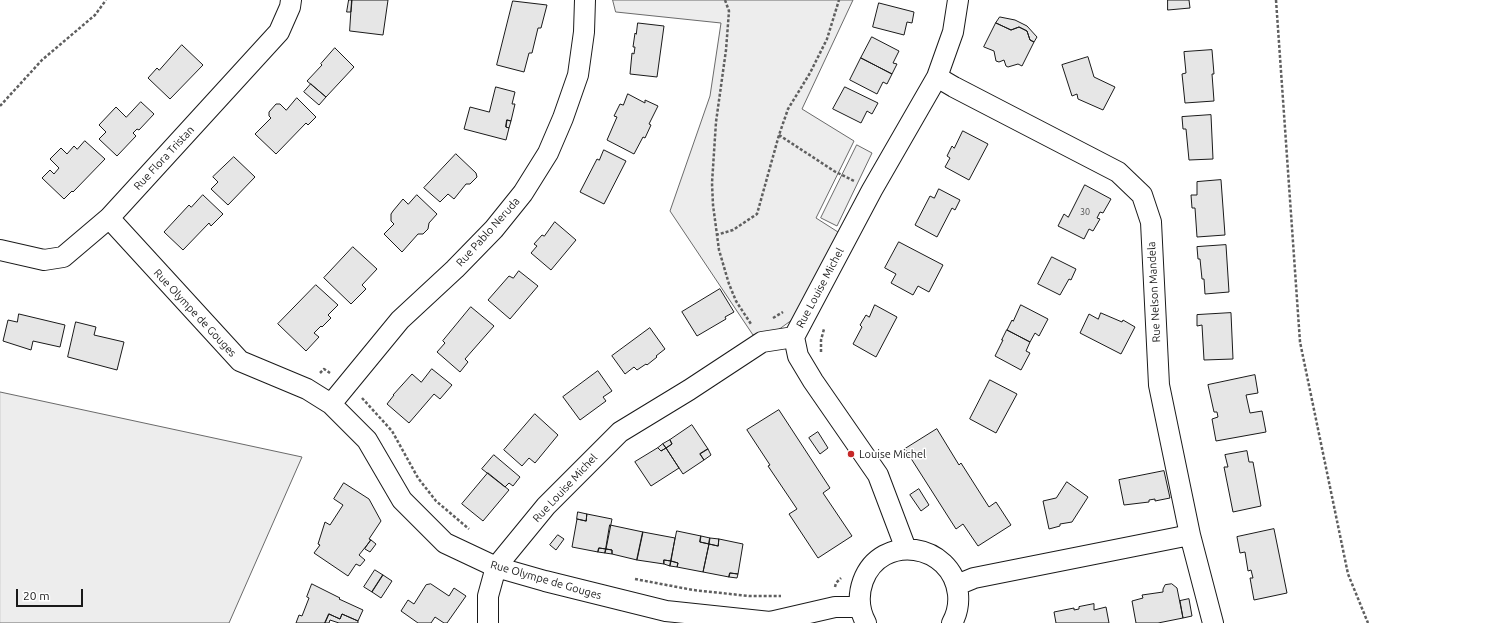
<!DOCTYPE html>
<style>
body{margin:0}
#map{position:relative;width:1495px;height:623px;overflow:hidden;background:#fff;font-family:Ubuntu,sans-serif}
canvas{display:block}
.scale{position:absolute;left:16px;top:589px;width:67px;height:18px;box-sizing:border-box;border:2px solid #1a1a1a;border-top:0;padding-left:5px;font-size:12px;line-height:14px;white-space:nowrap;color:#1a1a1a;-webkit-text-stroke:3px #fff;paint-order:stroke}
</style>
<div id="map">
<canvas width="1495" height="623"></canvas>
<div class="scale">20 m</div>
</div>
<script>
const c = document.querySelector('canvas').getContext('2d');
c.lineJoin = 'round';
function fillPath(path, color) { c.fillStyle = color; c.fill(path, 'evenodd'); }
function trace(path, color, width, dash) { c.strokeStyle = color; c.lineWidth = width; c.lineCap = dash ? 'butt' : 'round'; c.setLineDash(dash || []); c.stroke(path); }
function drawText(font, color, halo, rows, align = 'center') {
  c.font = font + ' Ubuntu,sans-serif'; c.lineWidth = 3; c.setLineDash([]); c.textBaseline = 'middle'; c.strokeStyle = halo; c.fillStyle = color; for (const [text, x, y, turn = 0] of rows) {
    c.save(); c.translate(x, y); c.rotate((+turn || 0) * Math.PI / 180); c.textAlign = isNaN(turn) ? turn : align; if (halo) c.strokeText(text, 0, 0); c.fillText(text, 0, 0); c.restore();
  }
}
const built = new Path2D(`
 M613 0H853L802 109 854 141 816 218 838 232 796 317 778 330 753 335 670 211 710 96 721 23 616 12Z
 M857 145 872 153 837 226 821 218Z
 M0 392 302 457 229 623H0Z`);
fillPath(built, '#ededed');
trace(built, '#6a6a6a', 1);
const building = new Path2D(`
 M349 0H352L351 12H347Z
 M352 0H388L383 35 350 31Z
 M1168 0H1189L1190 8 1168 10Z
 M513 1 547 5 541 28H538L532 53H529L524 72 497 65Z
 M879 3 914 12 912 23 907 22 904 35 873 27Z
 M1000 17 1015 20 1027 26 1037 37 1034 42 1030 40 1027 31 1019 27 1011 30 996 23Z
 M638 23 664 26 657 77 630 74 632 53 634 54 635 47H633L635 33 636 34Z
 M996 23 1011 30 1019 27 1027 31 1030 40 1034 42 1022 66 1018 64 1008 67 1006 66 1004 60 999 62 996 61 994 51 984 47Z
 M872 37 899 51 893 63 897 64 892 74 861 58Z
 M182 45 203 65 170 99 148 78 157 68 159 70Z
 M335 48 354 67 326 97 307 81 322 65 321 64Z
 M1212 50 1214 74H1212L1214 101 1185 103 1182 74 1186 73 1184 52Z
 M1088 57 1094 77 1115 87 1103 110 1078 99 1077 94 1072 96 1062 65Z
 M861 58 892 74 887 84 883 82 877 94 850 80Z
 M311 84 326 97 319 105 304 92Z
 M496 87 515 92 512 104H515L511 121 507 120 506 127 509 128 506 140 464 129 470 107 489 112Z
 M845 87 878 103 872 114 867 111 861 123 833 109Z
 M628 94 645 103V100L658 106 649 124 651 125 645 138 643 137 634 154 607 140 617 117 614 116 620 104 623 105Z
 M297 98 316 117 308 125 306 123 276 154 255 134 271 118 269 116V112L276 104H280L286 110Z
 M141 102 154 114 139 130 137 129 133 133 136 136 117 156 99 139 106 132 99 125 116 107 126 117Z
 M1211 115 1213 159 1189 160 1186 129H1183L1182 117Z
 M507 120 511 121 509 128 506 127Z
 M963 131 988 144 969 180 945 167 950 158 947 156 952 146 954 148Z
 M85 141 105 159 73 192 72 191 64 199 42 178 50 170 54 174 59 168 50 159 61 148 67 154 74 146 77 149Z
 M604 150 626 161 604 204 580 192 597 159 599 160Z
 M456 154 476 173 477 177 470 184H466L454 199 448 194 440 202 424 188Z
 M234 157 255 177 228 205 211 189 218 182 213 177Z
 M1221 180 1225 235 1197 237 1195 208H1192L1191 195H1197V182Z
 M1085 185 1111 199 1103 213 1100 212 1097 218 1100 219 1093 231 1089 229 1084 239 1058 226 1064 214 1068 217Z
 M939 189 960 200 955 210 952 208 937 237 915 225 930 196 934 198Z
 M203 195 223 214 211 226 209 223 183 250 164 232 189 205 191 207Z
 M417 195 437 214 429 223 428 229 423 234H418L402 252 384 234 394 224 391 221V214L393 211 403 199 408 204Z
 M555 222 576 240 551 270 531 253 537 246 534 244 542 235 544 236Z
 M899 242 943 265 929 292 918 286 913 295 891 283 896 274 885 268Z
 M1226 245 1229 292 1205 294 1204 279H1202L1200 259H1198L1197 247Z
 M353 247 377 269 362 285 366 289 351 304 324 278Z
 M1052 257 1076 269 1071 280 1069 279 1060 295 1038 284Z
 M519 271 538 286 510 319 488 300 509 276 513 278Z
 M316 285 338 305 328 315 331 318 322 327 321 326 314 333 319 337 306 351 278 324Z
 M720 289 734 312 725 317 726 319 697 336 682 312Z
 M875 305 897 317 876 357 853 344 862 327 860 325 866 315 869 317Z
 M1021 305 1048 319 1039 336 1035 333 1030 342 1007 330 1012 320 1013 321Z
 M471 307 494 326 465 359 468 362 460 372 437 352 445 343 443 341Z
 M1101 313 1122 322 1123 320 1135 327 1121 354 1080 333 1089 314 1098 319Z
 M1231 313 1233 359 1204 360 1202 325 1197 326V315Z
 M19 314 65 325 60 347 33 341 31 350 3 341 8 320 17 322Z
 M76 322 96 327 94 335 124 342 117 370 68 357Z
 M650 328 665 349 656 356 657 357 647 365 646 364 637 370 634 367 625 374 612 356Z
 M1007 330 1030 342 1026 351 1030 353 1021 370 995 356 1003 340H1002Z
 M432 369 452 385 440 399 434 394 409 423 387 404 394 395H393L412 374 421 382Z
 M598 371 612 391 603 397 606 401 580 420 563 397Z
 M1255 375 1258 393 1246 395 1250 413 1262 411 1266 432 1216 441 1212 419 1218 417 1217 412H1214L1208 385Z
 M990 380 1017 394 996 433 970 419Z
 M779 410 830 488 823 493 852 536 818 558 789 514 797 509 768 466 770 465 747 430Z
 M535 414 558 435 535 463 529 458 522 466 504 450Z
 M692 425 708 449 700 454 704 460 683 474 666 448 672 444 670 440Z
 M937 429 959 465 961 463 989 507 996 502 1011 525 978 546 963 524 956 529 905 449Z
 M818 432 828 448 820 454 809 438Z
 M670 440 672 444 666 448 663 444Z
 M663 444 666 448 661 451 658 448Z
 M658 448 661 451 666 448 679 468 651 486 635 462Z
 M708 449 711 455 704 460 700 454Z
 M1247 451 1249 462H1253L1261 506 1233 512 1224 467H1228L1225 455Z
 M494 455 520 477 513 486 509 483 505 487 482 469Z
 M1164 471 1170 498 1155 501V499L1149 500V502L1124 505 1119 480Z
 M488 473 509 490 483 521 462 504Z
 M1067 482 1088 497 1072 522 1060 524V526L1049 529 1043 501 1056 498Z
 M344 483 369 499 381 521 369 539 371 540 359 555 365 560 360 566 356 564 348 576 314 553 320 545 318 544 325 522 330 525 343 505 334 499Z
 M919 489 929 505 921 511 910 495Z
 M578 512 587 514 586 521 577 519Z
 M587 514 612 519 606 549 599 548 598 552 572 547 577 519 586 521Z
 M610 525 643 532 637 560 612 554V550L606 549Z
 M1274 529 1287 593 1254 600 1250 578H1253L1251 570 1248 571 1245 552 1240 553 1237 537Z
 M677 531 701 536 700 542 709 544 703 572 677 567 678 563 671 561Z
 M643 532 675 538 671 561 664 560V564L637 560Z
 M558 535 564 539 556 550 550 545Z
 M701 536 710 538 709 544 700 542Z
 M710 538 719 539 718 546 709 544Z
 M719 539 743 544 738 574 730 573 729 577 703 572 709 544 718 546Z
 M371 540 376 544 370 552 365 549Z
 M599 548 606 549 605 553 598 552Z
 M606 549 612 550V554L605 553Z
 M664 560 671 561 670 566 664 564Z
 M671 561 678 563 677 567 670 566Z
 M375 570 383 575 372 592 364 587Z
 M730 573 738 574 737 578 729 577Z
 M383 575 392 581 381 598 372 592Z
 M312 584 340 598 339 599 363 610 358 621 342 614 340 619 329 614 325 623H296L299 615 302 616 309 598 307 597Z
 M431 584 449 596 454 588 466 596 447 623H444L435 617 431 623H418L401 611 408 600 414 604 426 585Z
 M1172 584 1177 588 1183 618 1158 623H1136L1132 601 1143 598 1142 595 1163 592V589L1165 585Z
 M1189 599 1192 616 1183 618 1180 601Z
 M1094 604V610L1106 607 1109 623H1056L1054 612 1074 608V610L1079 609V607Z
 M329 614 340 619 342 614 358 621V623H339L330 620 329 623H325Z`);
fillPath(building, '#e6e6e6');
trace(building, '#1a1a1a', 1);
const minor = new Path2D(`
 M937 77 954 87 1118 172 1142 195 1151 222 1159 385 1190 535 1213 623
 M109 218 240 361 307 389 331 404 367 440 402 500 445 543 496 567 545 581 666 611 770 622 835 607H860
 M0 250 44 260 63 257 109 218 279 32 290 7 291 0
 M794 337 872 190 937 77 953 32 958 0
 M794 337 798 356 813 381 878 475 906 549
 M331 404 400 320 455 269 494 229 523 193 548 153 563 118 578 75 584 32 585 0
 M957 585 974 578 1190 535
 M488 623V596L496 567 546 506 620 432 689 390 762 342 794 337
 M866 623C859 610 858 595 863 581 881 532 952 543 958 594 959 604 957 614 952 623`);
trace(minor, '#1a1a1a', 22);
trace(new Path2D(`
 M725 0 729 11 726 50 716 122 712 183 713 205 719 250 729 284 736 301 751 324
 M1276 0 1300 342 1348 574 1368 623
 M0 106 42 60 95 15 106 0
 M779 135 834 171 854 181
 M716 235 733 230 757 214 779 135 788 109 810 73 827 39 839 0
 M773 318 783 312
 M821 352V340L824 329
 M320 373 324 369 330 373
 M362 398 392 431 418 478 436 501 469 529
 M635 579 693 590 749 596H781
 M835 587 836 583 841 578`), '#5f5f5f', 2.5, [3, 2]);
trace(minor, '#fff', 20);
for (const [x, y, r, color] of [
 [851,454,4,"#c62828"]
]) { const dot = new Path2D(); dot.arc(x, y, r, 0, 2 * Math.PI); c.fillStyle = color; c.fill(dot); trace(dot, '#fff', 1.5); }
drawText('9px', '#4d4d4d', null, [
 ["30",1085,212]
]);
drawText('11px', '#1a1a1a', '#fff', [
 ["Rue Flora Tristan",164,158,-47],
 ["Rue Pablo Neruda",488,232,-48],
 ["Rue Louise Michel",820,288,-62],
 ["Rue Nelson Mandela",1154,292,-93],
 ["Rue Olympe de Gouges",195,313,47],
 ["Rue Louise Michel",565,488,-47],
 ["Rue Olympe de Gouges",546,580,16]
]);
drawText('11px', '#1a1a1a', '#fff', [
 ["Louise Michel",859,454]
], 'left');
</script>
